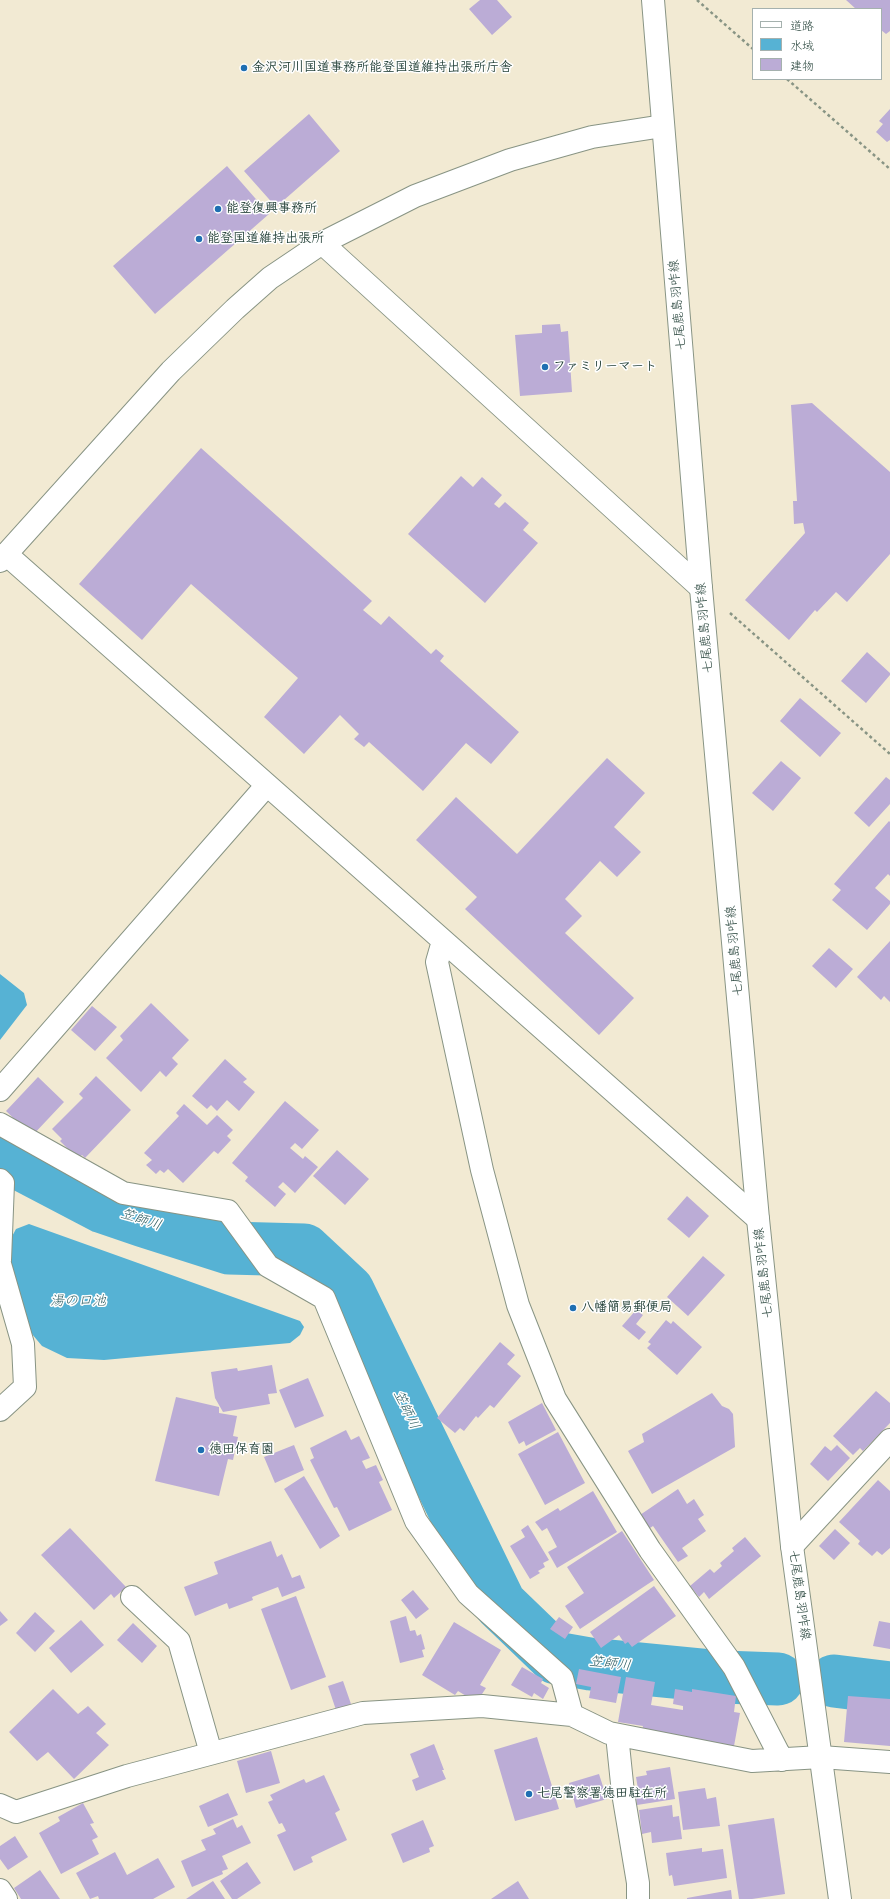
<!DOCTYPE html>
<meta charset="utf-8">
<style>
body{margin:0}
#map{position:relative;width:890px;height:1899px;overflow:hidden;background:#f2ead3;font-family:Itim,"Klee One",sans-serif}
canvas{display:block}
.legend{position:absolute;left:752px;top:8px;width:130px;height:72px;box-sizing:border-box;background:#fff;border:1px solid #a5b1ae;margin:0;padding:5px 7px;list-style:none;font-size:12px;color:#1f3d34}
.legend li{display:flex;align-items:center;gap:8px;height:20px}
.legend b{width:20px;border:1px solid #a5b1ae}
</style>
<div id="map">
<canvas width="890" height="1899"></canvas>
<ul class="legend">
<li><b style="height:5px;background:#fff"></b>道路</li>
<li><b style="height:11px;background:#56b2d4"></b>水域</li>
<li><b style="height:11px;background:#bbacd6"></b>建物</li>
</ul>
</div>
<script>
const c = document.querySelector('canvas').getContext('2d');
c.lineJoin = 'round';
function fillPath(path, color) { c.fillStyle = color; c.fill(path, 'evenodd'); }
function trace(path, color, width, dash) { c.strokeStyle = color; c.lineWidth = width; c.lineCap = dash ? 'butt' : 'round'; c.setLineDash(dash || []); c.stroke(path); }
function drawText(font, color, halo, rows, align = 'center') {
  c.font = font + ' Itim,"Klee One",sans-serif'; c.lineWidth = 3; c.setLineDash([]); c.textBaseline = 'middle'; c.strokeStyle = halo; c.fillStyle = color; for (const [text, x, y, turn = 0] of rows) {
    c.save(); c.translate(x, y); c.rotate((+turn || 0) * Math.PI / 180); c.textAlign = isNaN(turn) ? turn : align; if (halo) c.strokeText(text, 0, 0); c.fillText(text, 0, 0); c.restore();
  }
}
fillPath(new Path2D(`
 M0 974 24 993 27 1005 0 1040Z
 M29 1224 300 1321 304 1327 300 1335 290 1343 104 1360 67 1358 42 1346 27 1328 5 1260 9 1242 16 1229Z`), '#56b2d4');
trace(new Path2D(`
 M0 1153 103 1207 144 1221 229 1248 304 1250 348 1291 500 1604 556 1658 590 1664 723 1677 778 1679
 M834 1681 890 1688`), '#56b2d4', 53);
fillPath(new Path2D(`
 M480 0H497L512 17 492 35 469 9Z
 M846 0H890V31L886 34 881 30V9H856Z
 M890 109V140L887 142 876 132 883 124 879 121Z
 M309 114 340 151 276 207 244 171Z
 M227 166 269 214 155 314 113 266Z
 M560 324 561 332 568 331 572 392 520 396 515 335 542 333V325Z
 M812 403 890 472V554L847 602 836 592 817 612 815 610 789 640 745 600 805 533 803 523 794 524 793 501H797L791 405Z
 M201 448 372 601 363 610 381 625 389 616 431 654 436 649 444 656 440 661 519 732 491 764 466 743 423 791 369 742 364 747 354 739 359 734 340 715 304 754 264 717 298 678 191 584 142 640 79 584Z
 M461 476 473 487 482 477 502 495 494 504 499 508 505 502 529 523 523 530 538 543 485 603 408 534Z
 M867 652 890 673V675L866 703 841 681Z
 M800 698 841 733 820 757 780 721Z
 M607 758 645 793 614 827 641 852 617 877 600 861 565 899 582 916 565 933 634 998 599 1035 465 909 477 897 416 840 456 797 517 854Z
 M781 761 801 778 773 811 752 793Z
 M886 777 890 780V804L869 827 854 813Z
 M889 821 890 822V876L888 874 875 888 890 901V904L867 930 832 900 841 890 834 884Z
 M890 941V1002L884 996 881 1000 857 977Z
 M829 948 853 969 836 988 812 966Z
 M151 1003 189 1040 172 1058 178 1064 166 1077 160 1071 141 1092 106 1058 123 1040 120 1036Z
 M92 1006 117 1027 95 1051 71 1030Z
 M225 1059 247 1079 243 1082 255 1092 239 1111 227 1100 217 1111 211 1105 207 1109 192 1096Z
 M96 1076 131 1110 85 1158 82 1155 78 1159 60 1141 62 1139 52 1129 83 1098 79 1094Z
 M38 1077 64 1102 32 1136 6 1111Z
 M285 1101 319 1130 302 1149 295 1143 290 1148 303 1159 305 1156 318 1167 295 1193 283 1182 278 1187 286 1194 275 1207 245 1181 248 1177 232 1163Z
 M184 1104 207 1125 217 1115 233 1130 227 1136 231 1140 218 1154 214 1151 183 1183 168 1169 164 1173 160 1170 156 1174 146 1165 152 1160 144 1153 179 1116 176 1113Z
 M337 1150 369 1179 345 1205 313 1176Z
 M687 1196 709 1216 689 1238 667 1219Z
 M703 1256 725 1275 688 1316 667 1297Z
 M636 1310 643 1315 636 1324 646 1332 639 1340 622 1326Z
 M666 1320 671 1324 673 1321 702 1347 677 1375 647 1348 651 1344 648 1342Z
 M500 1342 515 1355 507 1364 521 1376 494 1408 490 1405 478 1418 476 1416 464 1431 460 1428 455 1433 437 1418Z
 M272 1365 277 1393 268 1394 270 1404 223 1412 215 1398 211 1372 237 1368 238 1371Z
 M308 1378 324 1416 295 1428 279 1390Z
 M876 1391 890 1403V1423L863 1451 860 1448 853 1455 833 1436Z
 M712 1393 722 1406 729 1409 733 1414 735 1447 652 1494 628 1451 644 1442 642 1434Z
 M176 1397 219 1407V1413L237 1416 233 1436 238 1437 233 1460 228 1459 219 1496 155 1481Z
 M542 1403 556 1430 526 1446 524 1441 519 1444 508 1422Z
 M346 1430 351 1440 359 1436 370 1458 362 1461 366 1469 376 1465 383 1480 379 1482 392 1510 349 1531 337 1507 334 1508 310 1460 314 1458 310 1448Z
 M558 1432 585 1483 545 1505 518 1454Z
 M294 1445 304 1470 275 1483 264 1457Z
 M837 1445 850 1458 828 1481 810 1464 825 1446 831 1451Z
 M304 1476 340 1536 320 1549 284 1489Z
 M878 1480 890 1491V1548L882 1555 877 1551 872 1556 858 1544 860 1541 839 1522Z
 M678 1489 687 1504 694 1499 704 1515 698 1519 706 1531 682 1548 688 1556 678 1562 653 1526 650 1528 640 1515Z
 M593 1491 617 1532 557 1568 548 1552 557 1547 547 1528 542 1531 535 1522 558 1508 560 1511Z
 M528 1525 549 1560 543 1563 545 1567 538 1571 540 1573 530 1579 510 1546 525 1537 521 1530Z
 M70 1528 126 1587 114 1598 111 1594 94 1610 41 1555Z
 M835 1529 850 1543 834 1560 819 1546Z
 M622 1531 654 1580 580 1629 565 1606 584 1593 567 1567Z
 M745 1537 761 1556 709 1599 704 1592 699 1597 690 1586 710 1569 714 1573 722 1566 720 1563 734 1551 732 1548Z
 M271 1541 277 1557 282 1554 292 1578 300 1575 305 1588 282 1597 278 1587 252 1597 253 1600 229 1609 227 1603 195 1616 184 1587 218 1574 214 1562Z
 M654 1586 676 1616 632 1647 628 1642 625 1644 619 1635 601 1648 590 1632Z
 M413 1590 429 1609 416 1619 401 1600Z
 M296 1596 326 1677 291 1690 261 1609Z
 M0 1611 8 1620 0 1626Z
 M35 1612 55 1631 35 1652 16 1633Z
 M406 1616 410 1631 415 1630 417 1636 421 1634 425 1649 422 1650 424 1657 400 1663 390 1621Z
 M559 1617 573 1627 565 1639 550 1629Z
 M81 1620 104 1645 71 1673 49 1648Z
 M879 1621 890 1623V1649L873 1646Z
 M454 1622 501 1650 480 1685 486 1688 478 1700 471 1699 458 1691 455 1695 422 1675Z
 M133 1623 157 1646 142 1663 117 1640Z
 M522 1667 543 1679 541 1683 549 1688 543 1699 534 1693 532 1697 511 1685Z
 M579 1669 621 1677 616 1703 589 1698 591 1687 576 1684Z
 M626 1677 655 1682 651 1705 683 1710V1706L673 1704 675 1689 692 1692V1689L736 1696 734 1712 740 1713 734 1746 641 1735 643 1726 618 1722Z
 M343 1681 351 1704 336 1710 328 1686Z
 M53 1689 78 1714 88 1706 106 1724 96 1733 109 1745 74 1779 48 1752 37 1761 9 1732Z
 M848 1696 890 1699V1746L844 1742Z
 M537 1737 559 1809 515 1821 494 1750Z
 M434 1744 444 1770H442L446 1779 416 1791 412 1780 419 1777 410 1754Z
 M271 1751 280 1783 246 1793 237 1761Z
 M670 1767 675 1799 637 1805 635 1789H638L636 1777 647 1775 646 1771Z
 M599 1774 607 1799 576 1808 569 1783Z
 M324 1775 340 1810 335 1813 347 1840 311 1857 313 1862 294 1871 277 1835 286 1831 282 1823 279 1824 268 1802 273 1800 270 1795 304 1779 306 1783Z
 M705 1788 707 1799 716 1797 720 1826 683 1830 678 1792Z
 M228 1793 238 1815 208 1827 199 1806Z
 M83 1803 94 1823 90 1824 98 1837 92 1840 99 1854 61 1874 39 1833 60 1821 58 1817Z
 M672 1805 673 1817 679 1816 682 1839 652 1843 651 1832 642 1834 639 1810Z
 M774 1818 785 1894 752 1899H739L728 1825Z
 M233 1819 237 1828 242 1825 251 1843 222 1856 228 1869 222 1871 223 1874 192 1887 181 1861 206 1850 201 1840 216 1834 213 1829Z
 M423 1820 434 1846 429 1848 430 1852 403 1863 391 1834Z
 M15 1836 28 1857 8 1870 0 1859V1846Z
 M702 1848V1852L723 1849 727 1878 674 1886 672 1875 669 1876 666 1853Z
 M115 1852 127 1875 158 1858 175 1887 153 1899H99L98 1896 90 1899 76 1873Z
 M247 1862 261 1883 237 1899H232L220 1881Z
 M40 1870 60 1899H21L14 1888Z
 M213 1881 225 1899H186Z
 M518 1881 529 1899H491Z
 M731 1890 732 1899H687V1898Z`), '#bbacd6');
const minor = new Path2D(`
 M322 243 701 588
 M6 554 758 1219
 M443 941 437 962 482 1170 518 1305 555 1399 650 1550 734 1667 782 1760
 M0 1090 267 785
 M0 1124 123 1193 228 1211 268 1266 324 1298 416 1521 468 1594 562 1678 572 1715
 M0 1180 3 1183 0 1260
 M0 1264 23 1344 25 1387 0 1410
 M792 1546 890 1440
 M132 1597 179 1641 211 1753
 M617 1735 623 1793 638 1883V1899
 M0 1805 16 1812 127 1776 363 1713 482 1706 572 1715 609 1733 752 1761 821 1757 890 1762
 M0 1890 6 1899`);
const tertiary = new Path2D(`
 M0 561 171 371 235 309 270 278 322 243 415 196 510 160 592 137 663 126`);
const secondary = new Path2D(`
 M653 0 701 588 758 1219 792 1546 840 1899`);
trace(minor, '#889484', 24);
trace(tertiary, '#889484', 24);
trace(secondary, '#889484', 24);
trace(new Path2D(`
 M697 0 753 49
 M787 79 890 169
 M730 613 890 754`), '#889484', 2.5, [3, 3]);
trace(minor, '#fff', 22);
trace(tertiary, '#fff', 22);
trace(secondary, '#fff', 22);
for (const [x, y, r, color] of [
 [244,68,4,"#1f6fb2"],
 [218,209,4,"#1f6fb2"],
 [199,239,4,"#1f6fb2"],
 [545,367,4,"#1f6fb2"],
 [573,1308,4,"#1f6fb2"],
 [201,1450,4,"#1f6fb2"],
 [529,1794,4,"#1f6fb2"]
]) { const dot = new Path2D(); dot.arc(x, y, r, 0, 2 * Math.PI); c.fillStyle = color; c.fill(dot); trace(dot, '#fff', 1.5); }
drawText('bold 13px', '#1f3d34', '#fff', [
 ["金沢河川国道事務所能登国道維持出張所庁舎",252,68],
 ["能登復興事務所",226,209],
 ["能登国道維持出張所",207,239],
 ["ファミリーマート",553,367],
 ["八幡簡易郵便局",581,1308],
 ["徳田保育園",209,1450],
 ["七尾警察署徳田駐在所",537,1794]
], 'left');
drawText('13px', '#1f3d34', '#fff', [
 ["七尾鹿島羽咋線",678,305,-95],
 ["七尾鹿島羽咋線",705,628,-95],
 ["七尾鹿島羽咋線",735,951,-95],
 ["七尾鹿島羽咋線",764,1273,-96],
 ["七尾鹿島羽咋線",799,1595,82]
]);
drawText('italic 14px', '#306064', '#fff', [
 ["笠師川",141,1220,18],
 ["湯の口池",78,1301],
 ["笠師川",406,1410,64],
 ["笠師川",610,1664,7]
]);
</script>
